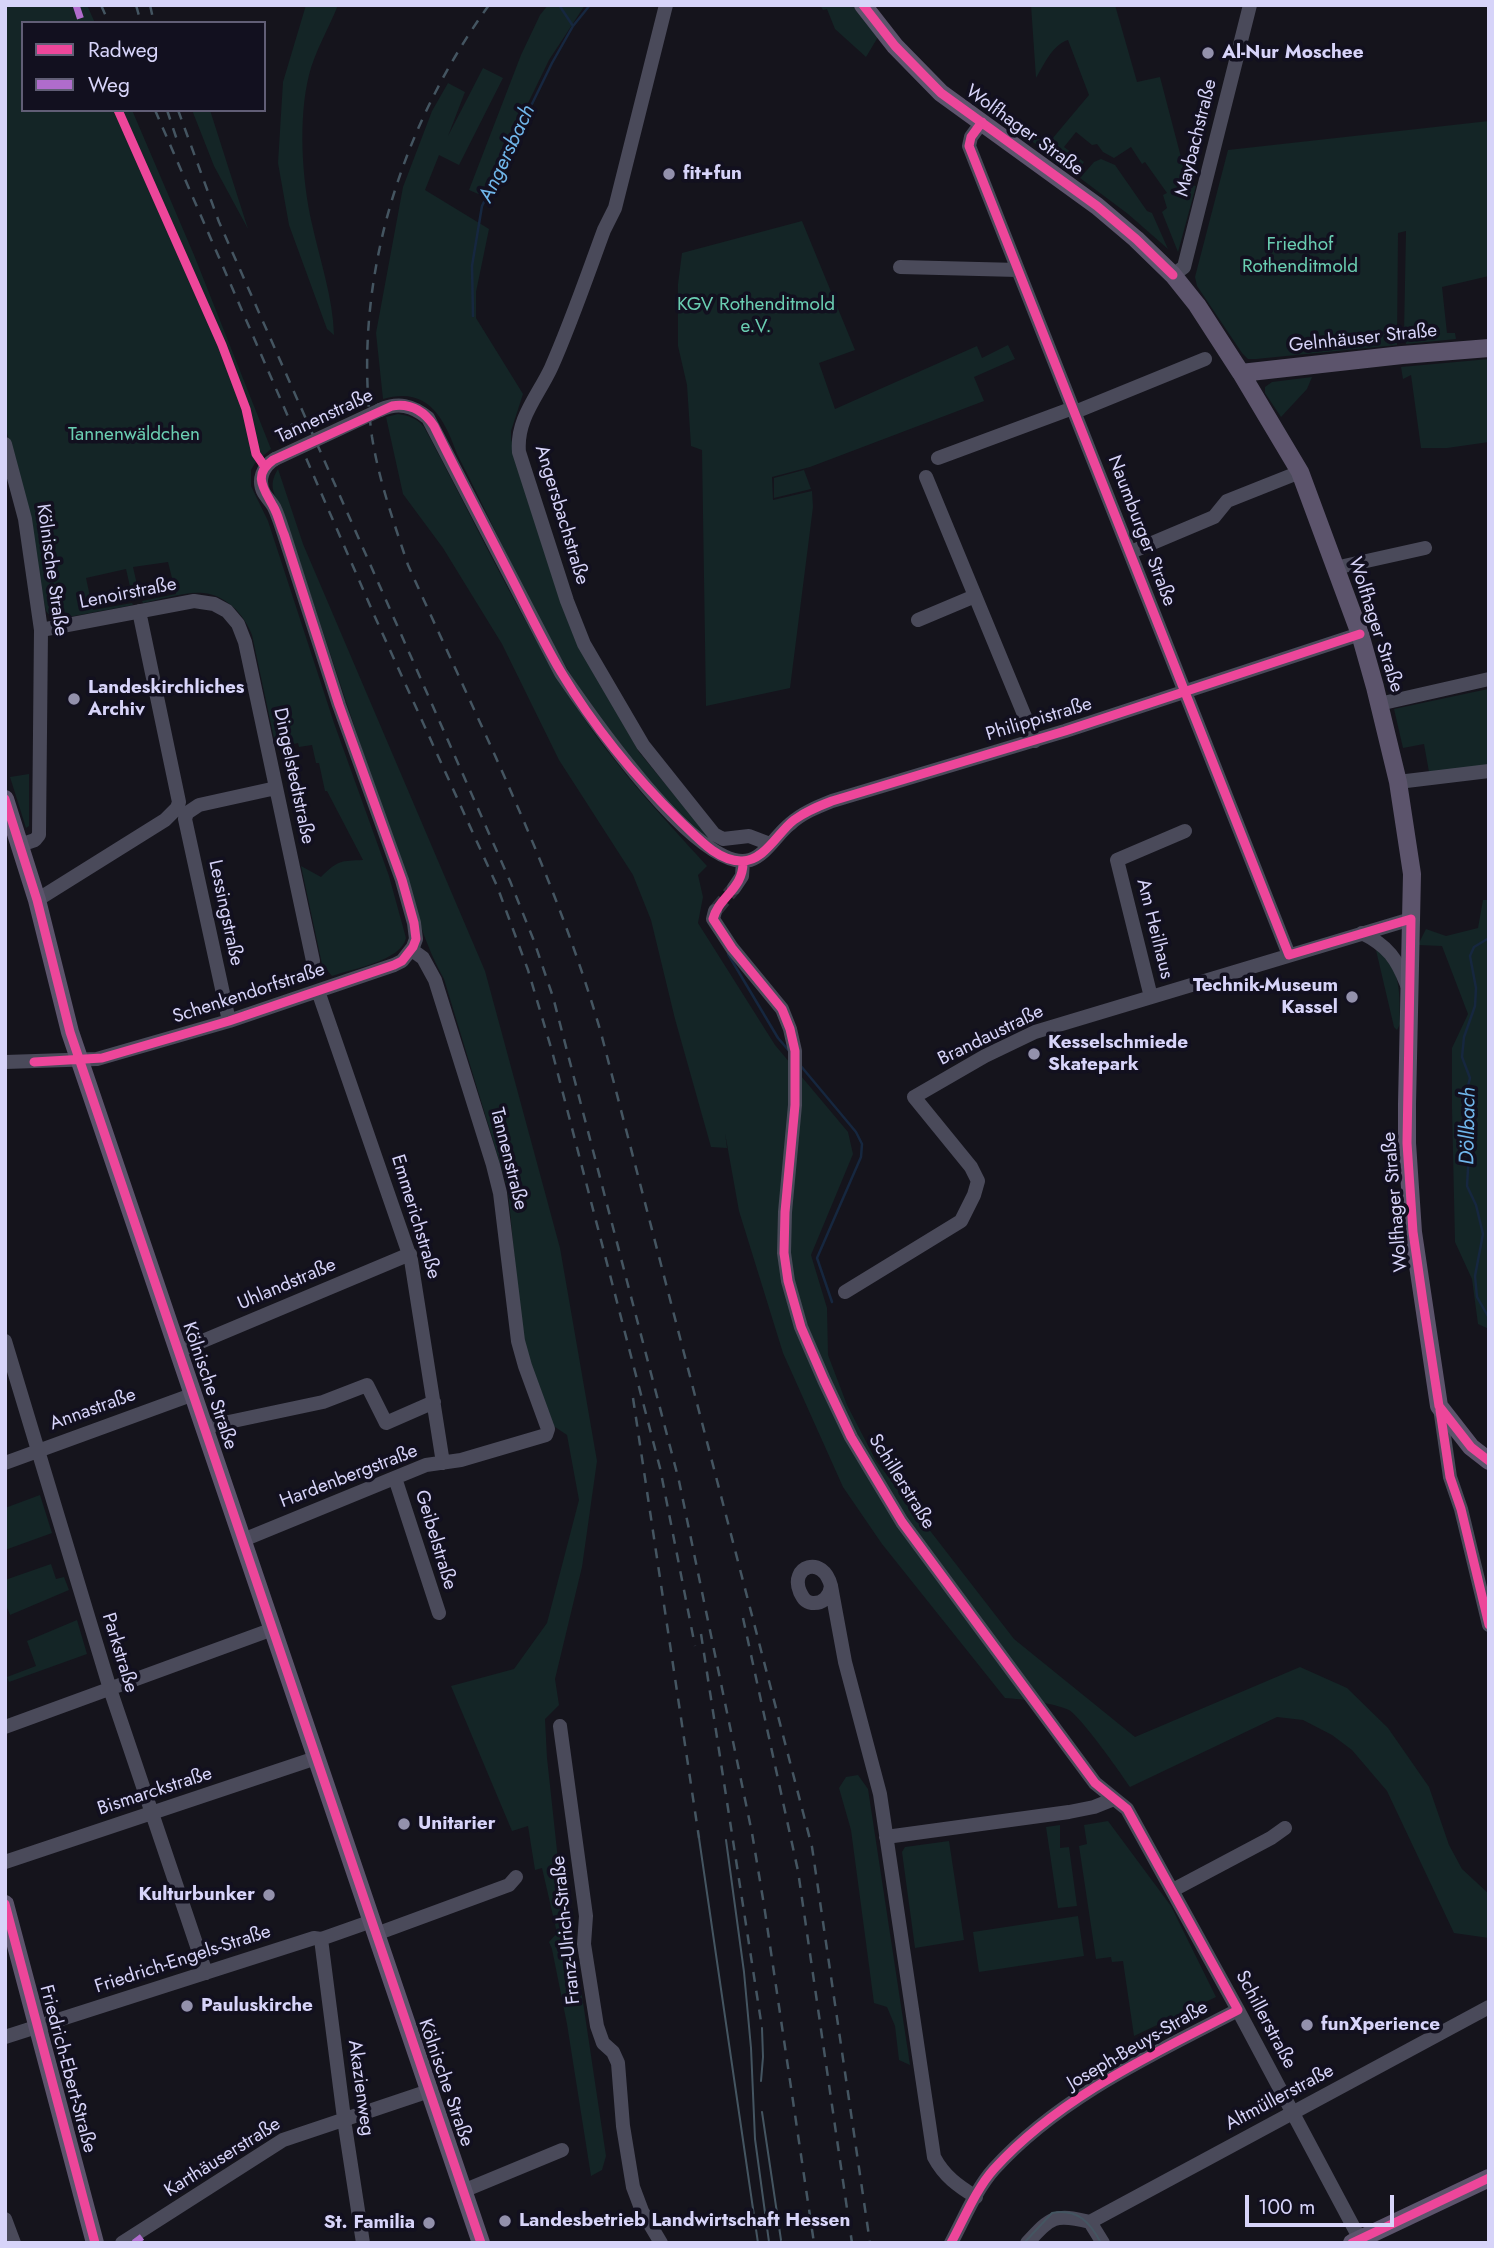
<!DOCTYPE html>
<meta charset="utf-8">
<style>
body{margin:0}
#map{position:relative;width:1494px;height:2248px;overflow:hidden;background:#15141c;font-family:Jost,sans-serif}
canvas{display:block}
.frame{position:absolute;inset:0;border:7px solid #d7d4f9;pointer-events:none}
.legend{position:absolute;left:21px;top:21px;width:245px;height:91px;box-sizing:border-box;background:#12101f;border:2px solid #615e76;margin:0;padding:9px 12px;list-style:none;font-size:21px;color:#d7d4f9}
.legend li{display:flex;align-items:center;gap:14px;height:35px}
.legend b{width:35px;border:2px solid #615e76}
.scale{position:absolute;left:1245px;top:2195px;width:149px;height:32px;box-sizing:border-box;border:4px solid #d7d4f9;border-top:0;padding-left:9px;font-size:21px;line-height:24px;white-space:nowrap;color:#d7d4f9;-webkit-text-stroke:5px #12101f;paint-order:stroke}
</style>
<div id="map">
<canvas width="1494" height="2248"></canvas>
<div class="frame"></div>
<ul class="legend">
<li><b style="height:9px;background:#ed469a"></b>Radweg</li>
<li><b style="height:9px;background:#b06ccc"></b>Weg</li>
</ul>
<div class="scale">100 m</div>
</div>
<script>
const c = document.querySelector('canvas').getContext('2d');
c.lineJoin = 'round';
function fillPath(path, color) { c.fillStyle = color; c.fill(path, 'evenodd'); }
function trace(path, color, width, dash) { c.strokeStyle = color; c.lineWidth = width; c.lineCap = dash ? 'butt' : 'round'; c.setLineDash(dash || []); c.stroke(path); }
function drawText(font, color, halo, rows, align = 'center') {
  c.font = font + ' Jost,sans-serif'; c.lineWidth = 7; c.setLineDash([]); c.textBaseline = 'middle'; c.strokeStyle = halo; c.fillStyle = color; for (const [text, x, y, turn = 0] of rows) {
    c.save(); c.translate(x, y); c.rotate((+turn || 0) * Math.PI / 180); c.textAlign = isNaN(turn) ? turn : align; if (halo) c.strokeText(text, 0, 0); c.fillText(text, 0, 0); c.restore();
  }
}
fillPath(new Path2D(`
 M5 5H87L95 23H23V110H132L194 255 271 449 255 463 251 470V486L268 521 334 723 389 876 406 938C401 961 352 969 332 976L322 964 301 866 321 877C338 860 341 861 363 860L327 791H325L319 763H316L312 745 299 747 298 743 276 748 252 635C244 614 226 595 203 593 187 591 159 600 143 603L142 601 176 594 168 562 133 567 138 589 131 591 126 569 86 578 93 610 132 603 133 605 58 619 51 617 46 611 5 424Z
 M306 5H338C329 28 315 51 309 75 298 119 302 180 312 224 320 261 333 297 334 335L327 329 289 225 278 163 283 82Z
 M548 5H585L549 60 483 196 469 190 521 55 540 15Z
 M820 5H853L878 37 866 57 835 29 827 9 823 10Z
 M1031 5H1115L1137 82 1160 77 1188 184 1196 186 1178 252 1162 212 1167 208 1163 195 1167 193 1145 162 1142 164 1131 147 1114 158 1103 152 1097 144 1092 145 1076 132 1064 147 1084 162 1075 174 1025 136 1028 131 1047 145 1089 95 1068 40C1052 45 1044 65 1036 78Z
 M483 68 503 78 459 165 439 155 425 190 489 229 476 292V318L523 394 511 431V439L564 602 580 644 639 752 705 832 712 842C652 790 600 727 561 658 523 592 492 522 457 454 444 418 428 386 383 399L376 333 403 187 432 111 448 83 465 92 448 136Z
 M192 110H210L248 229 214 166Z
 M1489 121V276L1442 287 1447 333H1455L1456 339 1406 344 1404 333 1406 231 1398 233 1397 345 1256 359H1248L1242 353 1197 286 1195 277 1228 150Z
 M1101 159 1115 165 1147 211 1152 213 1168 249 1128 214 1080 178 1094 162Z
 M802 221 855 350 819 363 835 409 977 346 982 358 1008 345 1015 359 974 377 984 401 810 467 772 477 773 500 812 491 813 507 790 688 706 706 702 450 691 446 687 385 678 346V284L682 253Z
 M1489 359V442L1447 448H1421L1411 375 1403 379 1401 367Z
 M1312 377 1307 389 1281 417 1265 393V387L1272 382Z
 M398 414C409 416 417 418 424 427 473 518 517 613 572 700 610 761 659 813 707 866L698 875 703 897 698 923 775 1045 848 1132 853 1154 811 1255 827 1308 828 1355 847 1405 876 1461 1014 1639 1135 1737 1300 1667 1347 1688 1388 1728 1429 1787 1449 1845 1462 1869 1489 1894V1938L1454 1933 1387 1791 1352 1750 1332 1735 1303 1720 1277 1717 1130 1787C1121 1773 1080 1716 1069 1710 1054 1703 1022 1699 1005 1698L882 1544 843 1487 783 1353 739 1211 725 1133 727 1148 711 1147 675 1019 651 920 633 875 559 760 502 644 443 548 403 494 386 417Z
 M278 469 303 544 485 971 560 1248 597 1461 582 1567 555 1679 559 1705 545 1719 547 1758 560 1878 583 2002 606 2156 602 2170 591 2176 567 2024 552 1949 549 1942 557 1933 542 1868 535 1870 528 1826 512 1831 451 1686 514 1669 547 1623 579 1500 567 1435 555 1427 550 1422 522 1338 508 1190 444 979C420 936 409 886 393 840 355 731 320 621 283 512 275 495 267 487 278 469Z
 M804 470 811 489 774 498V478Z
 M1488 689 1487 766 1429 772 1424 744 1403 748 1394 709Z
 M29 774V826L26 828 10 777Z
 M1483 900H1489V1329L1478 1324 1472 1279 1455 1242 1452 1109V1048L1468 1014 1442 946 1418 945 1426 929 1446 936 1478 928Z
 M1376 950C1403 966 1399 997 1400 1024L1397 1030 1394 1027Z
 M40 1495 52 1533 5 1550V1508Z
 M51 1564 56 1579 64 1577 69 1590 10 1615 5 1602V1580Z
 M77 1620 87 1654 9 1682 7 1677 36 1666 27 1641Z
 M858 1775 868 1789 910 2065 899 2060 895 2026 887 2007 874 2003 851 1830 839 1788 846 1777Z
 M1108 1821 1171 1906 1216 1997 1134 2036 1123 1961 1112 1962 1111 1957 1096 1959 1079 1846 1087 1844 1084 1825Z
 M1060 1825V1848L1069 1847 1077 1906 1058 1908 1046 1827Z
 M949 1841 964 1940 915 1948 902 1852 905 1847Z
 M1078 1916 1084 1956 979 1972 973 1932Z`), '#142526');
trace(new Path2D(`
 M559 5 573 26
 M473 316 472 266 482 206 552 63 573 26 590 5
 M1489 938 1474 947 1470 956 1476 988 1475 1006 1464 1037 1462 1057 1470 1078 1465 1098 1471 1117 1467 1186 1476 1205 1483 1234 1475 1276 1477 1297 1489 1318
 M728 954 778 1038 790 1052
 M800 1065 856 1132 862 1144 861 1157 817 1258 832 1302`), '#16273f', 2.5);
trace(new Path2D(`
 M715 911 734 888`), '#32313d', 14, [14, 7]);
trace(new Path2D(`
 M666 5 615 208 604 230C587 276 571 323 551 368 538 396 516 419 519 452L567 601 584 644 643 745 714 834 723 839 749 836 770 844
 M982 122 971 137 969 146 1289 955
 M900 267 1018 270
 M1173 275 1184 267 1250 5
 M380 410C398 402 412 405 428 418L561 673C587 711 700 876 750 860 766 855 777 834 790 824 802 813 817 807 832 801L1065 731 1360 634
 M1075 412 1205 359
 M5 444 25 519 41 630 39 835 35 840 20 845
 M938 458 1073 408
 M926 477 1035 741
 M1131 552 1214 517 1227 501 1300 472
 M1335 568 1425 548
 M918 620 975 596
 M41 630 194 601 214 604 227 611 238 624 245 642 313 961
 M1379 704 1489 679
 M1398 782 1489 771
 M734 888 742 876 743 861
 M37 900 165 820 177 808 179 802 139 611
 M715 911 713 919 732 948 782 1009 790 1029 795 1051V1105L785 1212 784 1253 788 1281 801 1327 824 1380 851 1437 902 1522 1095 1783 1127 1809 1238 2010 1362 2243
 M1362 933C1388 946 1397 959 1407 985
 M318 991 411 1260 443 1463
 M1151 997 1117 860 1185 831
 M229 1021 185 819 187 813 199 805 276 788
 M5 1062 97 1059 229 1021 394 965 402 961 413 947 416 939 414 923 402 880 339 705 284 534C281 525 278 515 274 507 271 502 267 498 264 493 257 480 263 466 275 459
 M845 1292 961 1221 974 1195 978 1181 971 1167 914 1097 985 1056 1035 1032 1411 919
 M5 1341 110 1689 206 1973
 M179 1351 410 1254
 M1440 1408 1450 1477 1461 1509 1489 1625
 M205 1427 323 1402 367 1385 386 1423 434 1402
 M5 1463 194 1394
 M395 1478 439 1613
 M243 1540 426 1465 461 1460 546 1435 548 1429 525 1366 518 1341 500 1193 493 1165 435 980 423 958 412 950
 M831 1586C830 1596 823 1604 812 1603 805 1602 803 1598 800 1592 789 1566 823 1554 831 1586L845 1662 880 1794 934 2157C944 2176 958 2186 976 2197
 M560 1726 586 1916 584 1944 597 2026 603 2043 613 2052 618 2063 623 2126 633 2187 642 2211 661 2243
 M5 1727 273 1629
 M886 1837 1069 1812 1094 1807 1114 1799
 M5 1862 316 1758
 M1173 1890 1271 1838 1285 1828
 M376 1934 509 1885 516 1877
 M321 1939 345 2126 363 2243
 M5 2037 314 1938 321 1939 372 1921
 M463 2191 562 2150
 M5 2219 14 2243
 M1090 2222 1489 2007
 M1090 2222 1103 2243
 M122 2243 283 2140 429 2091
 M951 2243C964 2219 976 2189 994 2169 1059 2097 1153 2054 1238 2010
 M1027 2243C1051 2217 1054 2213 1090 2222`), '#4a4a5a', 14);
trace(new Path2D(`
 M863 5 895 46 941 93 1097 206 1136 239 1173 275 1197 305 1241 373 1300 472 1360 634 1375 687 1398 782 1412 874 1407 1104V1143L1413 1232 1439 1406 1471 1447 1489 1461
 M1241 373 1402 355 1489 348
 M5 799 37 900 70 1032 481 2243
 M5 1904 95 2243
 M1352 2243 1489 2178`), '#5c546c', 18);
trace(new Path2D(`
 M699 1838 758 2243
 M726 1840 744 1972 751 2048 755 2139 769 2242
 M5 1905 94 2243
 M761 2081 763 2057 762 2028
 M762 2112 781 2240
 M1024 2243 1052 2213C1077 2208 1090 2222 1101 2243`), '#445561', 2);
trace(new Path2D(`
 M101 5 109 23
 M136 5 141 23
 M150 5 154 23
 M489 5C399 129 351 285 372 437 379 481 394 523 408 565 477 719 554 870 601 1033L812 1847 870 2243
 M155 110 375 617 497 886 528 970 552 1051 660 1468 695 1646
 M167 110 178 143
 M178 110 219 222 510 881 534 941 553 997 679 1481 752 1833 764 1905 814 2243
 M633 1398 699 1838
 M743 1618 798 1871 852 2243
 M701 1634 762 2028`), '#445561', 2.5, [10, 9]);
trace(new Path2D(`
 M275 459 380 410`), '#4a4a5a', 14);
trace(new Path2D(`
 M76 5 82 23
 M134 2243 142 2237`), '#b06ccc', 7, [14, 7]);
trace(new Path2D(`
 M863 5 895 46 941 93 1097 206 1136 239 1173 275
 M118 110 222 345 246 409 256 454 265 467
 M982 122 971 137 969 146 1289 955 1411 919 1407 1143 1413 1232 1423 1302 1439 1406 1471 1447 1489 1461
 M5 799 37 900 70 1032 481 2243
 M743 861C744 889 719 896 713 919L732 948 782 1009 790 1029 795 1051V1105L785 1212 784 1253 788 1281 801 1327 824 1380 851 1437 902 1522 1095 1783 1127 1809 1238 2010C1153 2054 1059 2097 994 2169 976 2189 964 2219 951 2243
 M34 1062 102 1058 229 1021 394 965 402 961 413 947 416 939 414 923 402 880 339 705 284 534C280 525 278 514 273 506 264 489 252 475 273 460L392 406C410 403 424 411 434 426 458 475 484 524 509 573 526 606 542 640 561 672 594 727 635 777 680 821 697 837 717 861 741 861 764 862 778 832 794 820 806 811 819 806 832 801L1065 731 1360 634
 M1440 1410 1450 1477 1461 1509 1489 1625
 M5 1904 95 2243
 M1352 2243 1489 2178`), '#ed469a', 9);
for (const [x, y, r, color] of [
 [1208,53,7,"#9391ac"],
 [669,174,7,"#9391ac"],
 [74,699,7,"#9391ac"],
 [1352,997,7,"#9391ac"],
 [1034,1054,7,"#9391ac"],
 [404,1824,7,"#9391ac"],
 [269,1895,7,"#9391ac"],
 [187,2006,7,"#9391ac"],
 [1307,2025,7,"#9391ac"],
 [505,2221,7,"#9391ac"],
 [429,2223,7,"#9391ac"]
]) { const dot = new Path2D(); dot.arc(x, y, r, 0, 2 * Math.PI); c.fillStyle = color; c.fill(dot); trace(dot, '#12101f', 2.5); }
drawText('bold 19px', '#d7d4f9', '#12101f', [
 ["Al-Nur Moschee",1222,53],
 ["fit+fun",683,174],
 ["Landeskirchliches",88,688],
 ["Archiv",88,710],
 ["Technik-Museum",1338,986,"right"],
 ["Kassel",1338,1008,"right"],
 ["Kesselschmiede",1048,1043],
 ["Skatepark",1048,1065],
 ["Unitarier",418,1824],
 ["Kulturbunker",255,1895,"right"],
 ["Pauluskirche",201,2006],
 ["funXperience",1321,2025],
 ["Landesbetrieb Landwirtschaft Hessen",519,2221],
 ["St. Familia",415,2223,"right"]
], 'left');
drawText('19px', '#d7d4f9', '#12101f', [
 ["Wolfhager Straße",1024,131,36],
 ["Maybachstraße",1197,138,-76],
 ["Gelnhäuser Straße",1363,339,-6],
 ["Tannenstraße",325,417,-25],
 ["Angersbachstraße",561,515,73],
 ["Naumburger Straße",1141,531,69],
 ["Kölnische Straße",51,570,82],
 ["Lenoirstraße",128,594,-11],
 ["Wolfhager Straße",1375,625,72],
 ["Philippistraße",1039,720,-17],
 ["Dingelstedtstraße",293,776,78],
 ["Lessingstraße",225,913,78],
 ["Am Heilhaus",1154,929,76],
 ["Schenkendorfstraße",249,994,-18],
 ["Brandaustraße",991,1036,-26],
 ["Tannenstraße",508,1159,76],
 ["Wolfhager Straße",1396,1202,-95],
 ["Emmerichstraße",415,1217,73],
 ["Uhlandstraße",287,1285,-23],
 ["Kölnische Straße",209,1386,71],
 ["Annastraße",93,1410,-20],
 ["Hardenbergstraße",349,1477,-21],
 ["Schillerstraße",901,1482,58],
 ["Geibelstraße",435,1540,73],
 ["Parkstraße",119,1653,73],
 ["Bismarckstraße",155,1792,-18],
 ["Franz-Ulrich-Straße",567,1930,-96],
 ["Friedrich-Engels-Straße",183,1960,-18],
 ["Schillerstraße",1265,2020,62],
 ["Joseph-Beuys-Straße",1138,2046,-30],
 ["Friedrich-Ebert-Straße",67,2069,75],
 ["Kölnische Straße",445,2083,71],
 ["Akazienweg",360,2088,82],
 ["Altmüllerstraße",1280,2098,-28],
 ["Karthäuserstraße",223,2158,-32]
]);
drawText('19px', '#6aceb2', '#12101f', [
 ["Friedhof",1300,245],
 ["Rothenditmold",1300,267],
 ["KGV Rothenditmold",756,305],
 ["e.V.",756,327],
 ["Tannenwäldchen",134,435]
]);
drawText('italic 21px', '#70b6eb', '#12101f', [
 ["Angersbach",508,154,-65],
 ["Döllbach",1469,1126,-89]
]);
</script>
